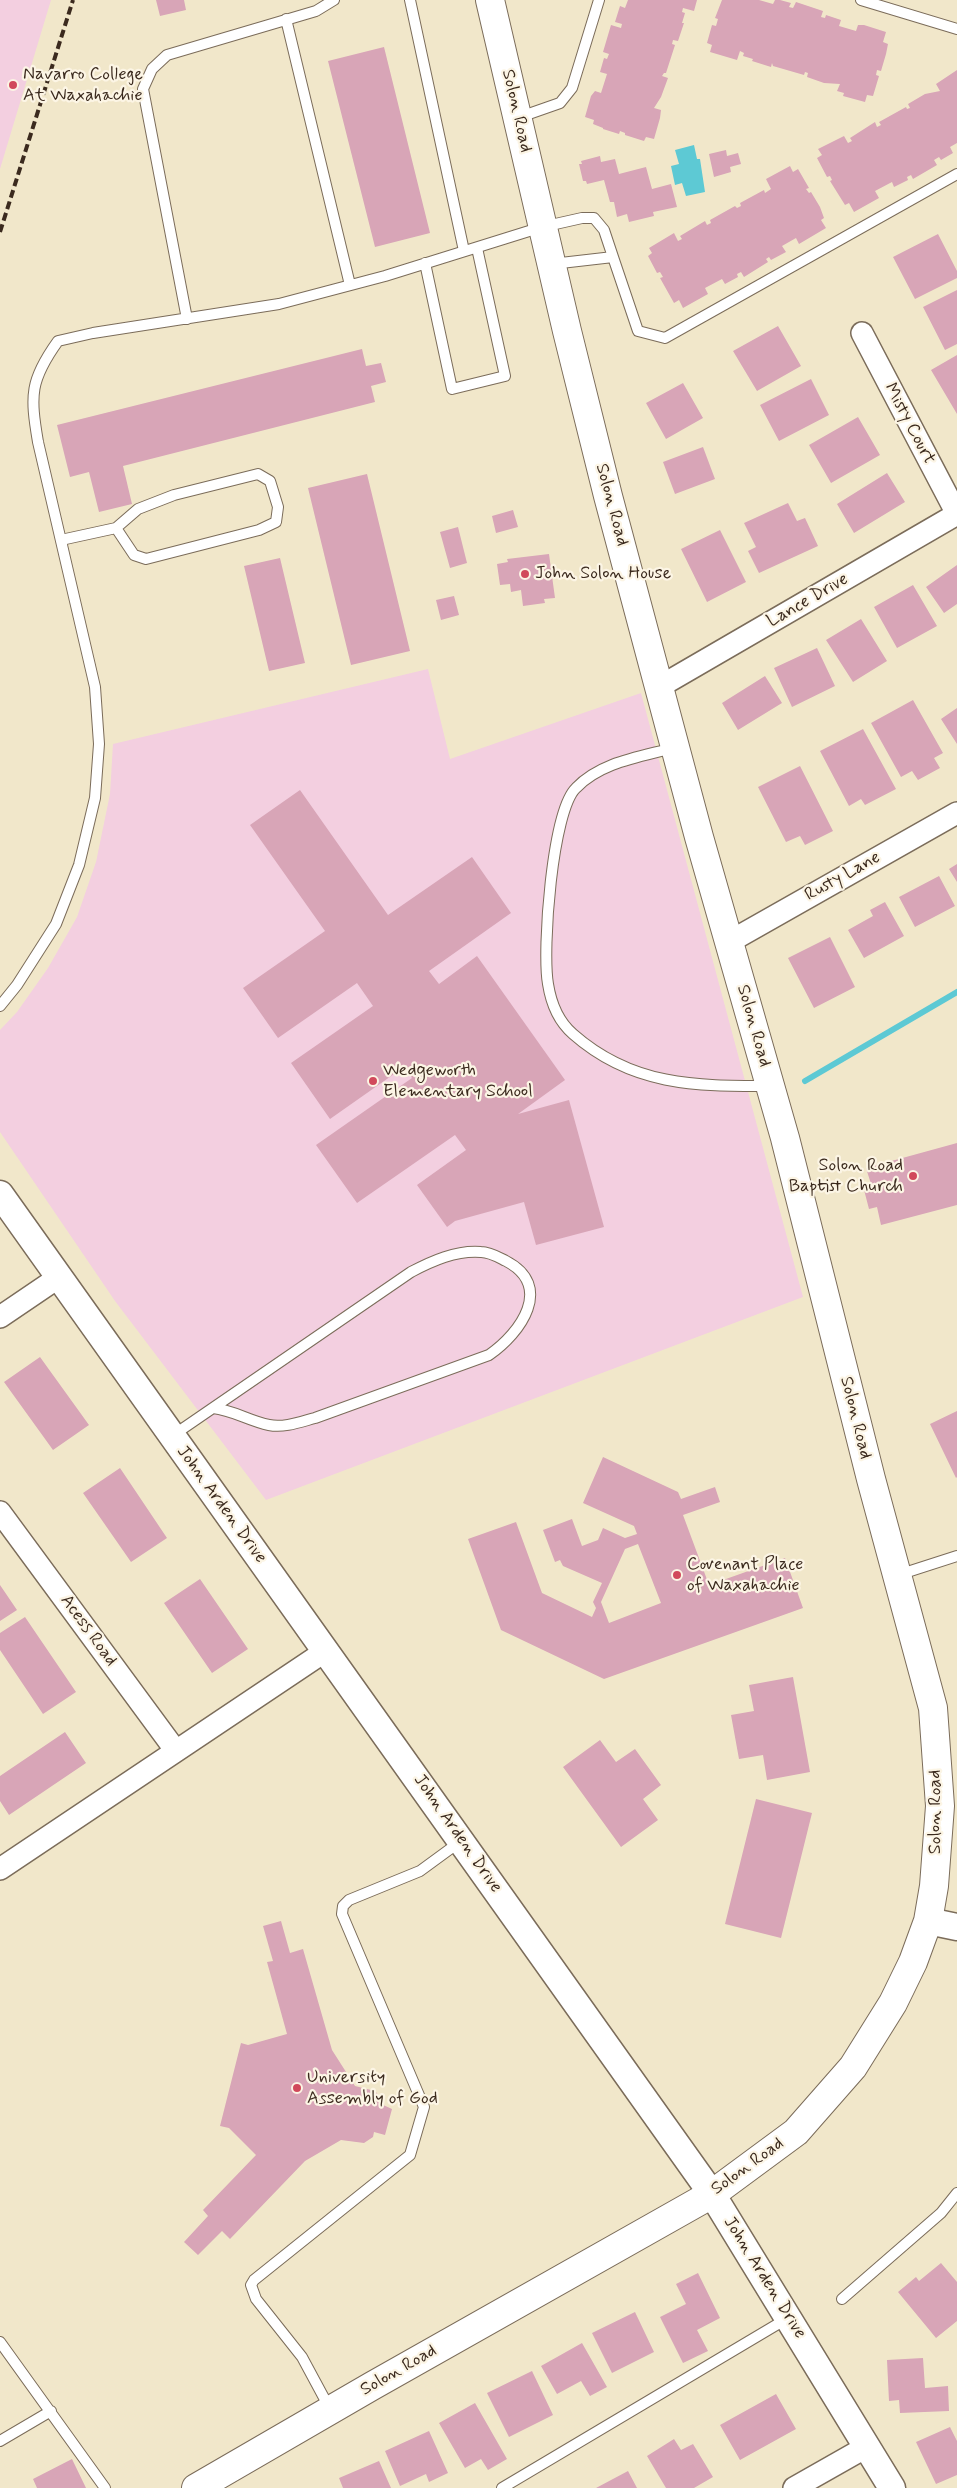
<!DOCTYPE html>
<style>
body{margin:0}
canvas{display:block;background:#f1e7ca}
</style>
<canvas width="957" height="2488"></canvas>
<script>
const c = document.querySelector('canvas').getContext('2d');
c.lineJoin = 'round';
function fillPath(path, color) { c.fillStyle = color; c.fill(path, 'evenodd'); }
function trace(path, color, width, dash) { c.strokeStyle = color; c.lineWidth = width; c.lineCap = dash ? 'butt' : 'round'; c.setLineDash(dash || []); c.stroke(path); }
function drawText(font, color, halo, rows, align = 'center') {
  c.font = font + ' Mynerve,sans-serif'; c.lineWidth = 4.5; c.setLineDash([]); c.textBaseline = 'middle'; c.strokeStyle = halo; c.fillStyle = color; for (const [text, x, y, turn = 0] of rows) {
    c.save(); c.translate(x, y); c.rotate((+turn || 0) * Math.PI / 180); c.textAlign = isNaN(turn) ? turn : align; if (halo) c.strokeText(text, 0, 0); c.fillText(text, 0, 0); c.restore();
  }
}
fillPath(new Path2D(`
 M0 0H51L0 169Z
 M428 669 450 759 641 693 803 1297 266 1500 115 1301 0 1132V1030L17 1012 48 968 77 917 96 862 110 794 113 744Z`), '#f3cfe0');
fillPath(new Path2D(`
 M694 145 697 159H700L705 192 686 196 682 183 675 185 671 166 679 164 675 150Z`), '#5dc9d4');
trace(new Path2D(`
 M805 1081 957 992`), '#5dc9d4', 6);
fillPath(new Path2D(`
 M156 0H184L186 10 160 16Z
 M628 0H697L694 11 683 8 682 12 685 13 682 23H684L678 41 673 40 672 44 675 45 666 73H664L662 76 668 78 661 97 654 108 661 110 660 118 654 139 646 137 644 141 625 135V133L620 131 619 134 603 129V128L593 124 594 120 585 117 591 96 595 91 601 93 607 74 600 72 604 58 607 59 609 54 603 52 611 25 621 28 622 24 615 22 620 6 625 8Z
 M722 0H759L773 4 775 0H780L791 3 789 7 793 8 796 2 823 11 821 17 825 18 826 15 841 20 839 26 856 31 858 25H864L886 32 883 42 888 44 886 54 881 71 877 70 876 75 879 76 873 96 867 95 865 102 843 96 844 93 837 91 840 84 824 83 807 77 808 73 805 72 804 75 773 66 772 63 771 67 752 61 753 59 743 56 744 53 740 51 737 60 710 52 712 45 707 43 712 25 716 26 718 19 715 18Z
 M384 47 430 233 375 247 328 61Z
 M957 70V143L950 147 953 153 941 160 939 157 934 160 937 165 913 179 911 175 907 177 908 180 894 187 892 182 875 191 879 198 854 212 849 203 845 205 830 181 832 180 830 176 827 177 817 158 822 155 818 149 844 136 848 143 852 141 850 138 875 122 877 127 881 125 879 122 906 107 907 109 910 108 908 104 925 94 940 91 936 84Z
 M726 150 727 156 738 153 741 164 730 167 731 172 714 177 709 154Z
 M600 156 601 162 615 159 619 174 646 167 652 189 671 184 677 207 653 212 654 216 629 222 627 214 617 217 614 202H610L604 180 587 184 586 181H583L579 164H582L581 161Z
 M790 166 793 172 798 169 809 188 806 189 809 193 811 192 820 207 824 218 821 220 826 228 799 244 796 238 782 246 786 252 771 260 769 257 766 259 768 262 744 277 741 272 737 274 738 277 725 284 722 279 705 288 708 294 683 308 679 300 674 303 660 278 663 277 660 272 657 273 648 256 652 253 649 248 674 233 678 241 682 239 680 236 705 221 707 225 711 223 710 220 735 206 737 208 741 206 740 203 764 190 765 193 771 189 766 179Z
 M938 234 957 271V278L915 299 893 257Z
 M957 290V344L945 350 923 307Z
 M778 326 801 366 757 391 733 351Z
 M362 349 366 366 381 363 386 382 371 386 375 402 123 466 132 504 99 512 89 472 70 477 57 425Z
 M957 355V414L931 370Z
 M811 379 829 415 779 441 760 405Z
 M683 383 703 418 666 439 646 403Z
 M858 417 880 455 831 483 809 445Z
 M703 447 715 479 675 494 663 462Z
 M887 473 905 502 854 533 837 504Z
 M367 474 410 651 351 665 308 488Z
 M788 503 797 521 805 518 818 546 759 573 748 551 756 547 744 523Z
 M513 510 518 527 496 533 492 516Z
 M458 527 467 563 450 568 440 532Z
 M720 530 746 582 707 602 681 549Z
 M549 554 555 598 544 599 545 603 523 606 521 590 511 592 510 584 500 585 497 564 508 562 507 559Z
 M280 558 305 663 269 671 244 566Z
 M957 565V604L944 613 926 587Z
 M913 585 937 626 897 648 874 607Z
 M454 596 459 615 441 620 436 600Z
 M861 619 887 661 853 682 826 640Z
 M817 648 835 686 792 707 774 668Z
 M765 676 782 703 738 730 722 703Z
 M913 700 943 753 934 758 940 768 918 780 912 771 901 777 871 723Z
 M957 708V744L941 719Z
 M863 729 896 789 865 805 861 799 849 806 820 751Z
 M800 766 833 831 805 845 800 836 786 842 758 787Z
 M300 790 388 915 472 857 511 913 429 971 439 984 477 956 565 1080 518 1114 569 1100 604 1227 536 1245 524 1202 455 1221 447 1227 417 1185 466 1150 455 1135 357 1203 316 1145 412 1078 404 1067 330 1119 291 1063 373 1006 357 983 278 1038 243 988 325 931 250 825Z
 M957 864V882L949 869Z
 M939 876 955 906 915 927 899 897Z
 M885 902 904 936 864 958 848 930 873 916 870 910Z
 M830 937 855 987 814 1008 788 958Z
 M957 1143V1205L881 1225 877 1207 869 1209 863 1186 871 1184 866 1168Z
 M40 1357 89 1425 53 1450 4 1382Z
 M957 1411V1477L956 1478 930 1424Z
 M603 1457 678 1492 681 1499 715 1487 720 1502 683 1515 709 1585 785 1558 803 1608 604 1679 501 1630 468 1539 516 1522 542 1593 592 1617 596 1608 593 1602 602 1583 563 1566 560 1560 555 1562 543 1530 572 1519 582 1546 598 1540 603 1528 625 1538 637 1534 634 1526 583 1503ZM638 1544 661 1603 609 1623 601 1602 625 1549Z
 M120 1468 167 1538 131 1562 83 1493Z
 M200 1579 248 1649 212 1673 164 1603Z
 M0 1585 17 1610 0 1621Z
 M25 1617 76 1692 43 1714 0 1650V1633Z
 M793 1677 810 1772 767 1780 763 1755 739 1759 731 1715 754 1711 749 1685Z
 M65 1732 86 1763 9 1815 0 1801V1776Z
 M600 1740 616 1762 635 1749 661 1785 643 1799 658 1820 621 1847 563 1767Z
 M756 1799 812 1813 781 1938 725 1924Z
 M281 1921 290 1953 303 1949 332 2050 355 2086 375 2091 381 2098V2104L392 2109 385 2135 374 2132 373 2137 364 2143 341 2140 305 2161 230 2239 222 2231 198 2255 184 2242 208 2216 203 2210 256 2155 229 2128 220 2126 241 2043 248 2045 287 2034 267 1962 273 1961 263 1926Z
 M941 2263 957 2282V2321L936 2338 898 2292 916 2277 919 2281Z
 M698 2273 720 2318 697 2330 708 2351 683 2363 660 2317 686 2304 676 2284Z
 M635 2312 654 2352 612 2373 592 2333Z
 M582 2343 607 2387 590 2396 581 2381 557 2394 541 2366Z
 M923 2358 925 2388 948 2386 949 2411 900 2413 899 2400 889 2401 887 2360Z
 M532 2371 553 2415 509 2437 487 2393Z
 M776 2394 796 2429 740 2460 720 2425Z
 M475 2403 507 2459 488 2470 481 2459 465 2468 439 2423Z
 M950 2427 957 2441V2475L936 2484 916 2442Z
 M429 2431 448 2473 429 2482 426 2474 400 2486 385 2451Z
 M674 2439 681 2450 693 2444 713 2477 694 2488H666L647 2456Z
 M72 2459 86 2488H37L33 2479Z
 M379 2461 391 2488H343L339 2478Z
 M628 2471 637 2488H596Z`), '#d8a5b7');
const service = new Path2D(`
 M410 0 464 251
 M861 0 957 29
 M286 19 350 285
 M520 117 560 103 572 88 599 0
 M425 263 452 389 505 376 477 248
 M552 264 613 257 638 331 665 338 957 174
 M187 319 143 89 152 69 167 55 316 11 334 0
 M61 540 116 528 138 509 174 495 258 474 270 481 278 507 276 522 259 530 146 559 134 555 116 528
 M673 748C640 757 601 762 576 788 552 811 542 950 548 984 551 1003 558 1021 573 1034 632 1086 695 1086 769 1086
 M0 1006 17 985 56 924 79 865 95 798 99 744 95 687 38 442C30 395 30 380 58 341L93 333 279 304 385 276 542 227 582 218H594L604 230 613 257
 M172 1436 411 1272C432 1261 456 1250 481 1252 490 1252 498 1257 506 1261 554 1286 521 1333 489 1355L315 1418C300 1422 284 1428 269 1425 249 1421 233 1410 213 1408
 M898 1575 957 1556
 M842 2299 941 2213 957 2193
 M0 2342 105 2488
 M330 2409 302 2357 256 2299 251 2285 254 2280 410 2155 424 2107 342 1914 343 1906 349 1900 420 1871 461 1841
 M0 2441 51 2411
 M502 2488 788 2318`);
const minor = new Path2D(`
 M862 333 957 514
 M659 687 957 514
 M729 942 957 813
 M0 1317 59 1277
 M0 1512 176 1751
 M0 1869 327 1650
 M794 2488 868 2446`);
const tertiary = new Path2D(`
 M0 1194 712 2194 892 2488
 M928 1921 957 1927`);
const secondary = new Path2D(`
 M196 2488 372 2386 712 2194 796 2132 853 2067 893 2003 913 1962 928 1921 934 1886 940 1806 933 1708 871 1479 785 1138 699 837 608 496 567 331 490 0`);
trace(service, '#7b6c5a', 12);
trace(minor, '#7b6c5a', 24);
trace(tertiary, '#7b6c5a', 29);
trace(secondary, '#7b6c5a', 30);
trace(service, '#fff', 10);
trace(minor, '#fff', 21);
trace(tertiary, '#fff', 26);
trace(secondary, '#fff', 28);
trace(new Path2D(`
 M0 232 73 0`), '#3b2a1e', 4, [8, 4]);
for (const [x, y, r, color] of [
 [13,85,5,"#d1495b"],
 [525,574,5,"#d1495b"],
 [373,1081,5,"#d1495b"],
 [913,1176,5,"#d1495b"],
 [677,1575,5,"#d1495b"],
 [297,2088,5,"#d1495b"]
]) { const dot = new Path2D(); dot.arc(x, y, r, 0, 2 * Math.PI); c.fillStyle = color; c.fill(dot); trace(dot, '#fcf5e5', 2); }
drawText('18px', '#3b2a1e', '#fcf5e5', [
 ["Navarro College",23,75],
 ["At Waxahachie",23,96],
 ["John Solon House",535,574],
 ["Wedgeworth",383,1071],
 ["Elementary School",383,1092],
 ["Solon Road",903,1166,"right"],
 ["Baptist Church",903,1187,"right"],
 ["Covenant Place",687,1565],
 ["of Waxahachie",687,1586],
 ["University",307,2078],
 ["Assembly of God",307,2099]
], 'left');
drawText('18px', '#3b2a1e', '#fcf5e5', [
 ["Solon Road",516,111,77],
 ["Misty Court",909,424,62],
 ["Solon Road",611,505,75],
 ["Lance Drive",808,601,-30],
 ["Rusty Lane",843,877,-29],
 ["Solon Road",753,1026,74],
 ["Solon Road",855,1418,76],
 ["John Arden Drive",221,1505,54],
 ["Acess Road",88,1631,54],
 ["Solon Road",936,1812,-90],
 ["John Arden Drive",457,1834,55],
 ["Solon Road",748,2167,-36],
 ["John Arden Drive",764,2278,58],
 ["Solon Road",399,2371,-30]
]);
</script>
